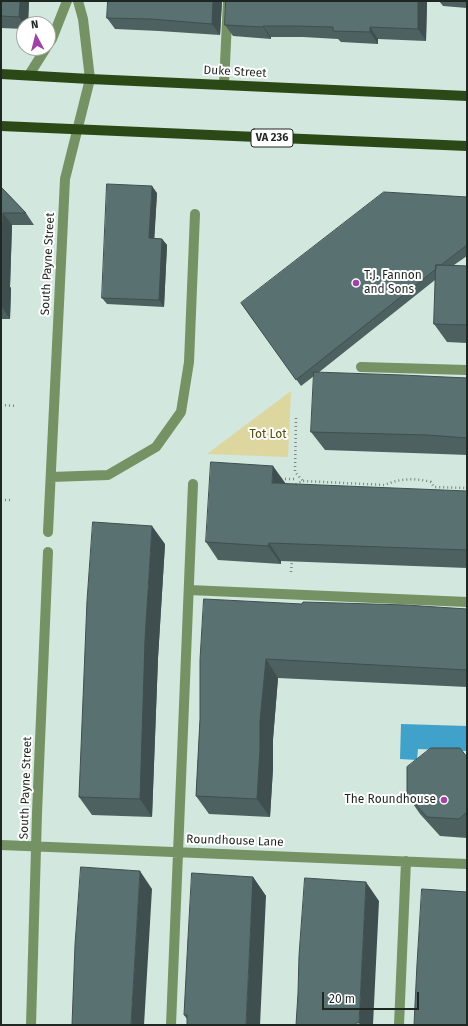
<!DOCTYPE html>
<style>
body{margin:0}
#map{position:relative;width:468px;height:1026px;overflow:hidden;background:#d2e7dd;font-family:"Fira Sans",sans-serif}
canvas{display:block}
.frame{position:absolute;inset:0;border:2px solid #1f2723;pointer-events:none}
.north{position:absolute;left:16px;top:16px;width:40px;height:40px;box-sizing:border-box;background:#fff;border:1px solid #a5a9a7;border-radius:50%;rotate:353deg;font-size:11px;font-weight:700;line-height:16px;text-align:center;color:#1f2723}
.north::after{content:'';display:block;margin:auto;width:14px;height:18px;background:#a142aa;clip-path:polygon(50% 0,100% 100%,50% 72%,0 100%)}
.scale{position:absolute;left:322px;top:992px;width:97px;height:18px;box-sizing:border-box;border:2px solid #1f2723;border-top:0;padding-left:5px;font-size:12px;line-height:14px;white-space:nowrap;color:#1f2723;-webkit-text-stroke:3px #fff;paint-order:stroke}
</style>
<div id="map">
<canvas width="468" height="1026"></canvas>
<div class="frame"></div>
<div class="north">N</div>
<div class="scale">20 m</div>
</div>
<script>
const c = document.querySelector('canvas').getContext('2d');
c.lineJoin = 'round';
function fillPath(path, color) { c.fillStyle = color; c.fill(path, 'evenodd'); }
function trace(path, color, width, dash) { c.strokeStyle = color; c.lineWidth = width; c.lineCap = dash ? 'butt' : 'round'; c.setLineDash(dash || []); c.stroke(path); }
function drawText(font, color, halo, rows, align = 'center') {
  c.font = font + ' "Fira Sans",sans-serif'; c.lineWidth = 4; c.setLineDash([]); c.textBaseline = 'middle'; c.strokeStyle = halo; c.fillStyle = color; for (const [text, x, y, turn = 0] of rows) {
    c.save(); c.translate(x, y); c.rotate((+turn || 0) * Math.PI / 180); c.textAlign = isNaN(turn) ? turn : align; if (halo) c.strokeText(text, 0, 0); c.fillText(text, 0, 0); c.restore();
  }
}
fillPath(new Path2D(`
 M291 391 288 457 207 454Z`), '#ddd79f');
fillPath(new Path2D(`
 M401 724 467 726V751L418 749 417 760 400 759Z`), '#40a1ca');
trace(new Path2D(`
 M1 405 17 406
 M296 418 295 472 303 481
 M281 479H294
 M294 487V485L303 481 385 485C400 478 416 478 431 482L434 487 467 488
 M1 500H12
 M291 572 292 560`), '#798780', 2.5, [1, 3]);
trace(new Path2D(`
 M48 45 52 39 67 1
 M29 75 46 48
 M224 84 228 1
 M361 367 467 370
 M51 477 108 475 156 447 181 412 189 362 195 214
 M48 532 65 179 90 79 83 19 78 1
 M189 590 467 602
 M1 845 467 864
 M31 1025 37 813 48 552
 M171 1025 193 484
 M399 1025 406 861`), '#749263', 10);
trace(new Path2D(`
 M1 74 90 79 467 96
 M1 126 467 146`), '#2b4916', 10);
fillPath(new Path2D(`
 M1 1H29L28 24H24V29L1 28Z
 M108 1H222L220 35 159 31 115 29 107 18Z
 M427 1 426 41 378 39V44L341 42 338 39 303 37H271V39L233 36 225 25Z
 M439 1H467V8L443 6Z
 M1 187 26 213 34 225H12L10 287 11 288 10 319H1Z
 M157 193 154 238 162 239 167 245 164 307 107 304 102 298Z
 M467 197V256L454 265 467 266V343L447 342 434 324 435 280 318 373 467 378V455L441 454 325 450 311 432 314 376 301 386 241 303Z
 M467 491V568L281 561V564L218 560 206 542Z
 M165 544 158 658 152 817 92 815 79 797Z
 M302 604 467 609V687L278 678 273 739V768L270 817 209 814 196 796 200 719Z
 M467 757V838L440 836 420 814 407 795Z
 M253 877 266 896 187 1019 184 1015Z`), '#4d6161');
fillPath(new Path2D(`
 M20 1H29L28 24H24L19 17Z
 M213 1H222L220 35 212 24Z
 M418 1H427L426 41 418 29Z
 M263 26 271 37V39L263 27Z
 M370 27 378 39V44L370 32Z
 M152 186 157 193 154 245 149 238Z
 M3 213 12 225 10 287 11 288 10 319 1 306V276Z
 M162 239 167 245 164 307 159 300Z
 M273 466 286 484 272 483Z
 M152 526 165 544 158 658 152 817 140 799 145 640Z
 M269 543 281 561V564L268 546Z
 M266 659 278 678 273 739V768L270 817 257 799 260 721Z
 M140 871 152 889 144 1025H131Z
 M253 877 266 896 260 1025H246Z
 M366 882 379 901 373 1025H360L359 1023Z`), '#3f4f4f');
const building = new Path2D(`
 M1 1H20L19 17 1 16Z
 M108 1H213L212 24 151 19 107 18Z
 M226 1H418V29L370 27V32L333 31V27L295 26H263V27L225 25Z
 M107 184 152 186 149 238 162 239 159 300 102 298Z
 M1 187 26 213H3L1 276 2 275 1 306Z
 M384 192 467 197V245L441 265H436V269L296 380 241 303Z
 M436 265 467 266V325L434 324Z
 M314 372 402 375 467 378V438L428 435 311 432Z
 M211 462 273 466 272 483 467 491V550L269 543 268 546 206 542Z
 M93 522 152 526 145 640 140 799 79 797 87 601Z
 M204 599 302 604 303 602 406 605 467 609V670L266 659 260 721V749L257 799 196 796 200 719V660Z
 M431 748H460L467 757V812L459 819 427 817 407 795V767Z
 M81 867 140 871 131 1025H72L75 945Z
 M192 873 253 877 246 1025H187V1015H184L188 938Z
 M305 878 366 882 359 1023H356V1025H296L298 993 299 956Z
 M422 889 467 892V1025H414L417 964Z`);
fillPath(building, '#5a7171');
trace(building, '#3f4f4f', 1);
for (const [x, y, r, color] of [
 [356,283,4,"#a142aa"],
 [444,800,4,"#a142aa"]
]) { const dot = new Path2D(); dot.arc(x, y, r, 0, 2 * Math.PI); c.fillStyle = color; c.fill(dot); trace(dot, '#fff', 1.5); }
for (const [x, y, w] of [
 [272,138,42]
]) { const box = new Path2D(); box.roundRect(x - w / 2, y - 9, w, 18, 3); c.fillStyle = '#fff'; c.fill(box); trace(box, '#1f2723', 1); }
drawText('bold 11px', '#1f2723', null, [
 ["VA 236",272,138]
]);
drawText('12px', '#1f2723', '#fff', [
 ["Duke Street",235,72,3],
 ["South Payne Street",48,264,-87],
 ["South Payne Street",26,788,-88],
 ["Roundhouse Lane",235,841,2]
]);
drawText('12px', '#1f2723', '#fff', [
 ["T.J. Fannon",364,276],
 ["and Sons",364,290],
 ["The Roundhouse",436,800,"right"]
], 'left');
drawText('12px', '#554e0b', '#fff', [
 ["Tot Lot",268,435]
]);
</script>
